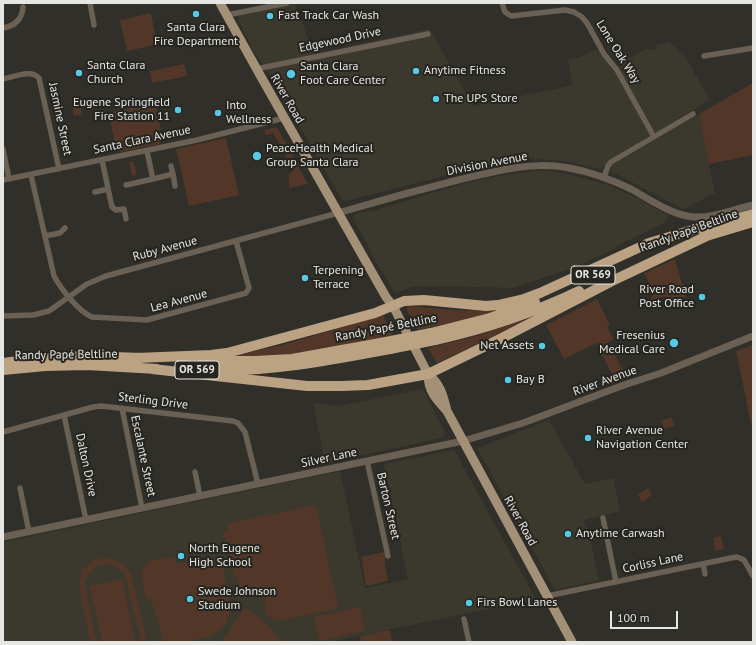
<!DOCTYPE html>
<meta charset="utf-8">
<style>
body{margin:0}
#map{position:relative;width:756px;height:645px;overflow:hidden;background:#302f2a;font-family:"PT Sans",sans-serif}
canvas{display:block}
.frame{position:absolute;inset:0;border:4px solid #e6e6e2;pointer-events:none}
.scale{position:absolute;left:610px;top:611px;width:68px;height:18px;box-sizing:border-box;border:2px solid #e6e6e2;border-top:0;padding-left:5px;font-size:12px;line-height:14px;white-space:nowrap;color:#e6e6e2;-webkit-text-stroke:3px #262520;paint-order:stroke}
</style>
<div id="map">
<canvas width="756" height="645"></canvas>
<div class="frame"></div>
<div class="scale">100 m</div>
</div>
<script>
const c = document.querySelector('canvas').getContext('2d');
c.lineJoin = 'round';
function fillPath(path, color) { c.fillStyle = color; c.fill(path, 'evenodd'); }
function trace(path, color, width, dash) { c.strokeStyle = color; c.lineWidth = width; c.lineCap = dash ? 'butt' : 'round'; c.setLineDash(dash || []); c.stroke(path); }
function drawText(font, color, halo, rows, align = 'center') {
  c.font = font + ' "PT Sans",sans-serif'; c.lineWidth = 4; c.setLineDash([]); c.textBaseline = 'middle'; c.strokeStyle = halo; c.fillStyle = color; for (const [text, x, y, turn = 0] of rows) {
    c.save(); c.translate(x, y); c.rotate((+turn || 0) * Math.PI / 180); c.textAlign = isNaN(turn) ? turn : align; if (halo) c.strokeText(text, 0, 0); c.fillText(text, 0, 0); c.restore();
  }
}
fillPath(new Path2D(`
 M295 3 314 54 430 29 473 106 573 85 568 59 580 57 596 49 613 66 650 135 648 137 609 160 605 166 600 169 565 161 534 159 531 157H525L475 168 346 201 342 200 294 116 264 65 254 52 238 20 239 16 243 14Z
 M669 42 684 55 710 100 697 107 691 113 656 133 653 131 622 73 620 63 646 49 657 50 656 45Z
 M699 114 715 193 684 209 612 172 611 169 613 164Z
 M536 171H548L568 174 608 185 637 198 669 216 664 223 617 246 614 249 572 268 514 288 429 286 413 287 395 293 371 254 369 247 353 219 354 216 358 213 372 211 462 184 503 175Z
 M423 389 445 432 443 438 325 463 313 403 339 406Z
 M549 420 585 484 613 478 620 511 584 520 588 539H590L599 580 555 590 477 448Z
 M454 450 536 599 330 642H3V542L340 471 365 588 408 579 384 464Z`), '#3b382d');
fillPath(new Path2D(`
 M151 13 156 39 168 37 169 42 127 51 120 20Z
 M184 64 187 76 152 83 150 71Z
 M753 83V155L709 164 699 114Z
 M80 102 82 115 74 116 72 104Z
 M155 102 161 130 157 131 160 144 120 152 119 147 114 140 109 114 111 112Z
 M277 127 308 184 289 188V174L294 170 273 133 266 135 264 130Z
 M226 138 239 195 189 206 176 149Z
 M133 161 137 175 132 176 129 162Z
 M675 259 682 284H684L686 297 668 301 665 296 651 302 650 301 654 292 644 273Z
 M597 299 610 325 607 327 614 339 608 342 626 376 616 382 596 343 564 359 546 325Z
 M409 306 452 310 497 311 483 316 418 330 406 309Z
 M383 315 393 336 290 355 231 358V357L289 343Z
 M524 320 525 322 437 363 428 348 476 336Z
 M753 345V433L736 351Z
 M671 417 675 425 665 429 661 421Z
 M648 488 652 495 642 502 638 495Z
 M316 505 338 607 336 609 277 621 266 614 264 598 258 595 244 597 241 595 238 579 234 575 228 546 226 545 223 531 229 529 228 523Z
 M721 536 724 549 715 551 713 538Z
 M385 552V565L388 581 366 586 361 557Z
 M175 557 176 563 222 562 231 611 225 625 213 635 186 642H164L151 599 146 600 141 572 149 561Z
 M105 558C119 559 129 566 133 580L147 642H141L125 575C114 557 89 563 85 583L96 642H90C88 632 86 622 84 612 79 589 73 562 105 558Z
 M122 579 135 642H102L90 586Z
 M360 607 365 631 319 641 314 617Z
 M244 609H248L265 623 280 638 278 642H221Z
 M390 630 392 642H361L360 636Z`), '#523728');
trace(new Path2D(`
 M90 3 94 25
 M502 3 505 12 511 16 565 10 574 12 582 17 587 23 604 54 617 70 654 137
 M227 15 287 3
 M3 28C15 26 22 20 23 7
 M704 56 753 48
 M256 69 428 34
 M3 79C14 77 31 69 39 78L59 169
 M3 149 9 179
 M102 160 112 207 116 210 124 209 126 219
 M171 166 173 174
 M31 175 54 276C61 289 78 311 92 317L147 320 246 293 249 288 236 241
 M604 177 608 166 611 162 693 114
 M153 179 173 174 175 186
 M3 180 197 140 284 118
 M126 185 153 179 147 151
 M95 192 108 189
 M45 236 60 233 65 228
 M3 316 33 315 49 311 87 284 106 276 338 213
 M122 408 142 508
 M64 415 86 520
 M3 432 93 407 101 406 233 421 238 423 245 432 258 484
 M367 461 388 556
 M195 472 200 496
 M20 488 29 532
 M603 518 616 582
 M703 564 705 574
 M547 596 731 558 737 557 744 560 753 576
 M464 619 469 642`), '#6a6053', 5.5);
trace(new Path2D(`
 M338 213C378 201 418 190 458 180 489 173 523 163 556 166 582 169 608 178 631 189 649 199 673 216 694 217 714 218 734 209 753 205
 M3 537 463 441 523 423 624 385 661 373 753 336`), '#6a6053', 7);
trace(new Path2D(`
 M220 3 260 75 386 297 393 306 428 374C441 385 443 395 447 411
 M428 374C428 391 436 399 447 411L572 642`), '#a49076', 9);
trace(new Path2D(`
 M701 228 753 214
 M703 237 753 222
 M431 333 490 318 535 302
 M435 340C485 329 533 313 579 291
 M136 358 211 355 227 353 375 313 404 301 424 300 486 306 498 305 524 299 540 293 649 243 706 226
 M203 361H255L292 359 386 342
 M3 363 36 359 86 356 142 358
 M152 369 307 386H341L368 385 428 374 502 338 612 281 709 235
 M3 370 45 366 87 365 157 369
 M211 370C271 372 331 360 390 349`), '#bba283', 10);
trace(new Path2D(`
 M386 342 431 333
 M390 349 435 340`), '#bba283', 10);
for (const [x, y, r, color] of [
 [196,14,4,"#57c9e2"],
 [270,16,4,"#57c9e2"],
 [416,71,4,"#57c9e2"],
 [79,73,4,"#57c9e2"],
 [291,74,5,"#57c9e2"],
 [436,99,4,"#57c9e2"],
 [178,110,4,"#57c9e2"],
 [218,113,4,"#57c9e2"],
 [257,156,5,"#57c9e2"],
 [305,278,4,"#57c9e2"],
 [702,297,4,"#57c9e2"],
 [674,343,5,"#57c9e2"],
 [542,346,4,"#57c9e2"],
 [508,380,4,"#57c9e2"],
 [588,438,4,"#57c9e2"],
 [568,534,4,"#57c9e2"],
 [181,556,4,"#57c9e2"],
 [190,599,4,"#57c9e2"],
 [469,603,4,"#57c9e2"]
]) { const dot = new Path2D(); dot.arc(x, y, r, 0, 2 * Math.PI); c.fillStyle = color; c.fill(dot); trace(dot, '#262520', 1.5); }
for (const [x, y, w] of [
 [593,275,44],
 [197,370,44]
]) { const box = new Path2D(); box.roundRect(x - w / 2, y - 9, w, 18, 3); c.fillStyle = '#262520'; c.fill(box); trace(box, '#e6e6e2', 1); }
drawText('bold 11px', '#e6e6e2', null, [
 ["OR 569",593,275],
 ["OR 569",197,370]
]);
drawText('12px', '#e6e6e2', '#262520', [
 ["Fast Track Car Wash",278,16],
 ["Santa Clara",196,28,"center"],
 ["Fire Department",196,42,"center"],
 ["Santa Clara",87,66],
 ["Church",87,80],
 ["Santa Clara",300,67],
 ["Foot Care Center",300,81],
 ["Anytime Fitness",424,71],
 ["The UPS Store",444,99],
 ["Eugene Springfield",170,103,"right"],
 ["Fire Station 11",170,117,"right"],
 ["Into",226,106],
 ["Wellness",226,120],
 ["PeaceHealth Medical",266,149],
 ["Group Santa Clara",266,163],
 ["Terpening",313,271],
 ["Terrace",313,285],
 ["River Road",694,290,"right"],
 ["Post Office",694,304,"right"],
 ["Fresenius",665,336,"right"],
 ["Medical Care",665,350,"right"],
 ["Net Assets",534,346,"right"],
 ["Bay B",516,380],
 ["River Avenue",596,431],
 ["Navigation Center",596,445],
 ["Anytime Carwash",576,534],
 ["North Eugene",189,549],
 ["High School",189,563],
 ["Swede Johnson",198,592],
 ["Stadium",198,606],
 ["Firs Bowl Lanes",477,603]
], 'left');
drawText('12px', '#e6e6e2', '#262520', [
 ["Edgewood Drive",340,40,-12],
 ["Lone Oak Way",618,52,58],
 ["River Road",287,99,60],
 ["Jasmine Street",60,119,78],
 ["Santa Clara Avenue",142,140,-12],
 ["Division Avenue",487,164,-11],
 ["Randy Papé Beltline",689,231,-20],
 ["Ruby Avenue",165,249,-15],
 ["Lea Avenue",179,301,-15],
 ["Randy Papé Beltline",386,328,-11],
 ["Randy Papé Beltline",66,355,-1],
 ["River Avenue",605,381,-20],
 ["Sterling Drive",153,401,7],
 ["Escalante Street",143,456,78],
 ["Silver Lane",329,458,-12],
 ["Dalton Drive",86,465,78],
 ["Barton Street",388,506,77],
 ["River Road",520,521,61],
 ["Corliss Lane",653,563,-12]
]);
</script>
